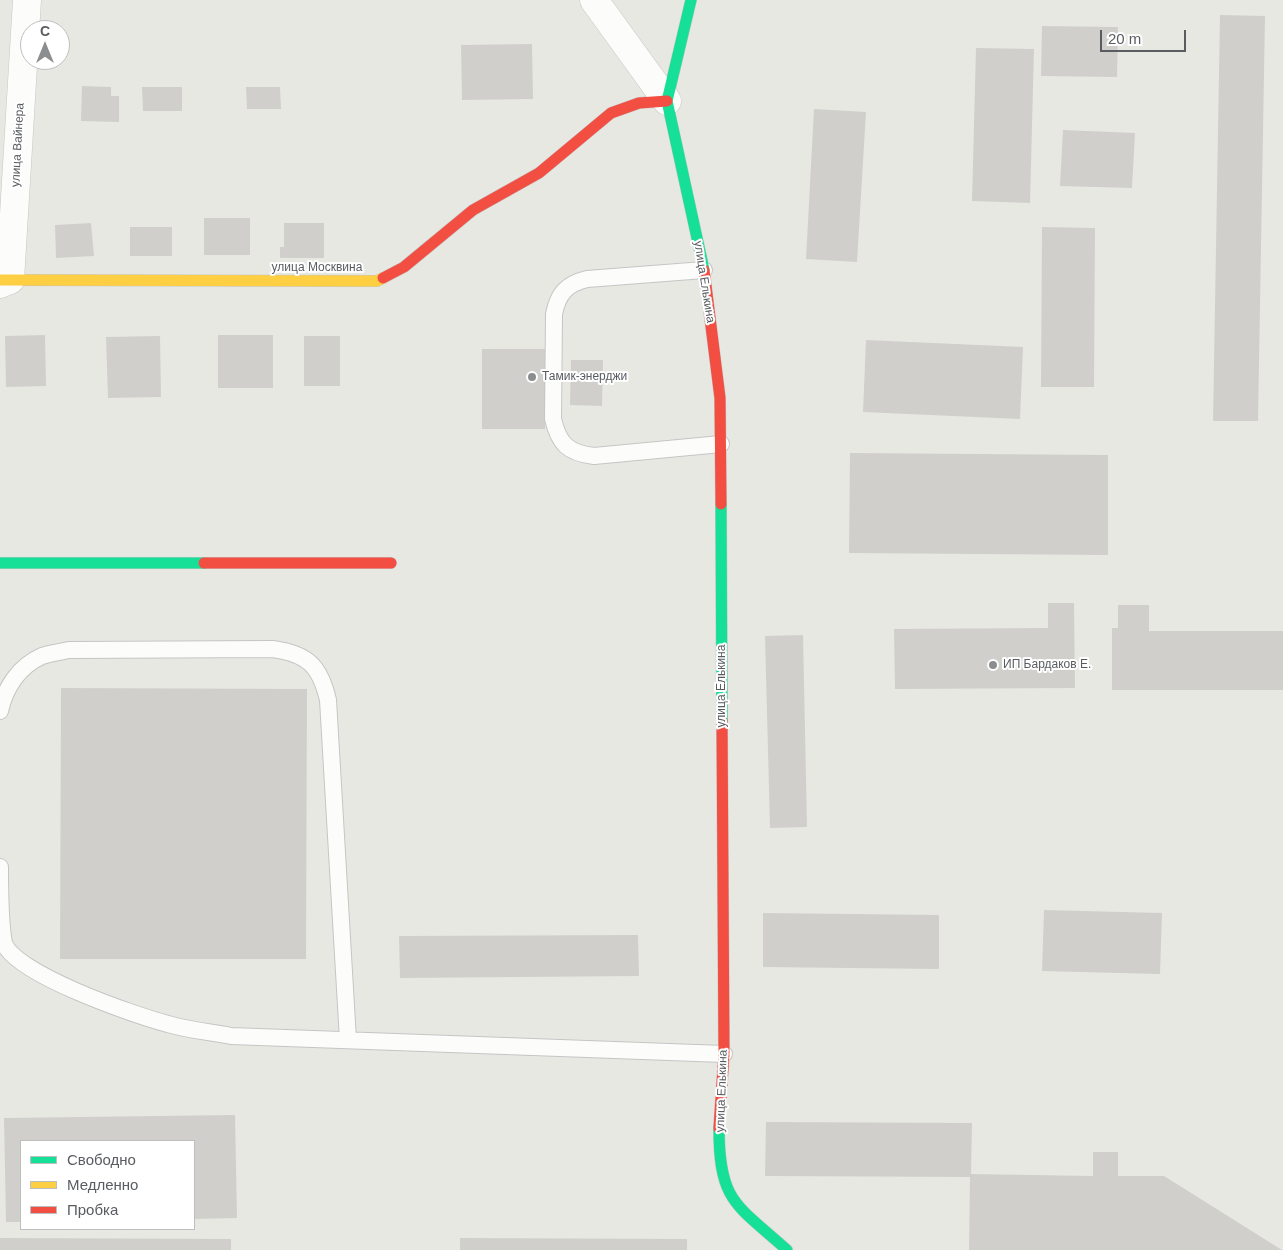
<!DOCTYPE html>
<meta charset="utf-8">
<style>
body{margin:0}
#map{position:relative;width:1283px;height:1250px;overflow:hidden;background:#e8e8e3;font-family:Helvetica,sans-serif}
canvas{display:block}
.legend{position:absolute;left:20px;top:1140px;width:175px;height:90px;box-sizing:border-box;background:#fff;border:1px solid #bdbebf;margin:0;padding:6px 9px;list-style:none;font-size:15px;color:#595c60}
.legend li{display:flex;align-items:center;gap:10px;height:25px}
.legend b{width:25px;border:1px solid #bdbebf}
.north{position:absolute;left:20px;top:20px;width:50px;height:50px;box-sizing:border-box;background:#fff;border:1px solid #bdbebf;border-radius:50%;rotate:0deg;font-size:14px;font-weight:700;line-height:20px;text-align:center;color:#595c60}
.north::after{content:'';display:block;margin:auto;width:18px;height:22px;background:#8b8d8e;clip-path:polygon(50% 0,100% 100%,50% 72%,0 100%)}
.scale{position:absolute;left:1100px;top:30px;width:86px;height:22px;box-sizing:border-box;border:2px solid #595c60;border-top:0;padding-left:6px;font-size:15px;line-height:18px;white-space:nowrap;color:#595c60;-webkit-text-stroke:4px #fff;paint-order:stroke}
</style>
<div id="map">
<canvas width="1283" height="1250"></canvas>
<ul class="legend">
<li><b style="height:6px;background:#16e098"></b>Свободно</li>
<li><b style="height:6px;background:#ffcf43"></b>Медленно</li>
<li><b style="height:6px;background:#f24e42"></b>Пробка</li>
</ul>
<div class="north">С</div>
<div class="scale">20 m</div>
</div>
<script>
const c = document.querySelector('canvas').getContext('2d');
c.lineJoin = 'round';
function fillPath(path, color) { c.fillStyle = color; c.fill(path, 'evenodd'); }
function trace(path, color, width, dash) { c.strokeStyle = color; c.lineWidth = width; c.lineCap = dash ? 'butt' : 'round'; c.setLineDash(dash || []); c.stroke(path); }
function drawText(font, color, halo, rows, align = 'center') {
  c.font = font + ' Helvetica,sans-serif'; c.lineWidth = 4; c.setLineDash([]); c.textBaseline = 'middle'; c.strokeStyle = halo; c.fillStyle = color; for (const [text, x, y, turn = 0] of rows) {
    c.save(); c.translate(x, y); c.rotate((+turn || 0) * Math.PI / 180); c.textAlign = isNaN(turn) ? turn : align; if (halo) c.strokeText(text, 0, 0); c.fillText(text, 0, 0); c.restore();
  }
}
fillPath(new Path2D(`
 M1220 15 1265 16 1258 421H1213Z
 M1042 26 1118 27 1117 77 1041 76Z
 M532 44 533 99 462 100 461 45Z
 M976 48 1034 49 1030 203 972 201Z
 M82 86 111 87V96H119V122L81 121Z
 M142 87H182V111H143Z
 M246 87H280L281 109H247Z
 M814 109 866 112 857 262 806 259Z
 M1063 130 1135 133 1132 188 1060 186Z
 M204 218H250V255H204Z
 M91 223 94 256 56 258 55 225Z
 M284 223H324V258H280V247H284Z
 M130 227H172V256H130Z
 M1042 227 1095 228 1094 387H1041Z
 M45 335 46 386 6 387 5 336Z
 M218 335H273V388H218Z
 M160 336 161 397 108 398 106 337Z
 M304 336H340V386H304Z
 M866 340 1023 347 1020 419 863 412Z
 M482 349H545V429H482Z
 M571 360H603L602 406 570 405Z
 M850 453 1108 455V555L849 553Z
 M1048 603H1074L1075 688 895 689 894 629 1048 628Z
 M1118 605H1149V631H1283V690H1112V628H1118Z
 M803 635 807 827 770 828 765 636Z
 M61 688 307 689 306 959H60Z
 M1044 910 1162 913 1160 974 1042 971Z
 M763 913 939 915V969L763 967Z
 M638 935 639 976 400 978 399 936Z
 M235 1115 237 1218 194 1219V1141H21V1222H6L4 1118Z
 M766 1122 972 1123 971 1174 1093 1176V1152H1118V1176H1164L1282 1250H969L970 1177 765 1176Z
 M0 1238 231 1239V1250H0Z
 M460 1238 687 1239V1250H460Z`), '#d0cfcc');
const lane = new Path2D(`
 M704 270 587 279C566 284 558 294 554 314L553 419C559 444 568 453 594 456L721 444
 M0 711C5 688 19 666 42 656 50 653 60 652 69 650L273 649C308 654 320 666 328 700L348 1040
 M0 867C0 888 0 922 4 943 15 974 134 1015 168 1024 188 1030 210 1032 231 1036L724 1054`);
const street = new Path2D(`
 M594 0 667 101
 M0 284 10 280 27 0`);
const fast = new Path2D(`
 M691 0 667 101 704 270
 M721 504 722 721
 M0 563H204
 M719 1128C719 1202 736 1204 787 1250`);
const slow = new Path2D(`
 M0 280 377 281 383 278`);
const jam = new Path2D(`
 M704 270 720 398 721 504
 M383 278 404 267 473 210 539 173 611 113 639 103 667 101
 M204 563H391
 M719 1128 724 1054 722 721`);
trace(lane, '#c5c5c5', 18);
trace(street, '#c5c5c5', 29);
trace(fast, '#c5c5c5', 12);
trace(slow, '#c5c5c5', 12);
trace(jam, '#c5c5c5', 12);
trace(lane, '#fcfcfb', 16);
trace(street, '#fcfcfb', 28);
trace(fast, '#16e098', 11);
trace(slow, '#ffcf43', 11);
trace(jam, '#f24e42', 11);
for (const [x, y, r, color] of [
 [532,377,5,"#8b8d8e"],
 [993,665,5,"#8b8d8e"]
]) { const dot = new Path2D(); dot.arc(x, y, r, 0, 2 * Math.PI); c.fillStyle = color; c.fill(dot); trace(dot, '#fff', 2); }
drawText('12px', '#595c60', '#fff', [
 ["улица Вайнера",18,145,-87],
 ["улица Москвина",317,268],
 ["улица Елькина",704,282,81],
 ["улица Елькина",722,686,-90],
 ["улица Елькина",722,1091,-88]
]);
drawText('12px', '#595c60', '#fff', [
 ["Тамик-энерджи",542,377],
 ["ИП Бардаков Е.",1003,665]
], 'left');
</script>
